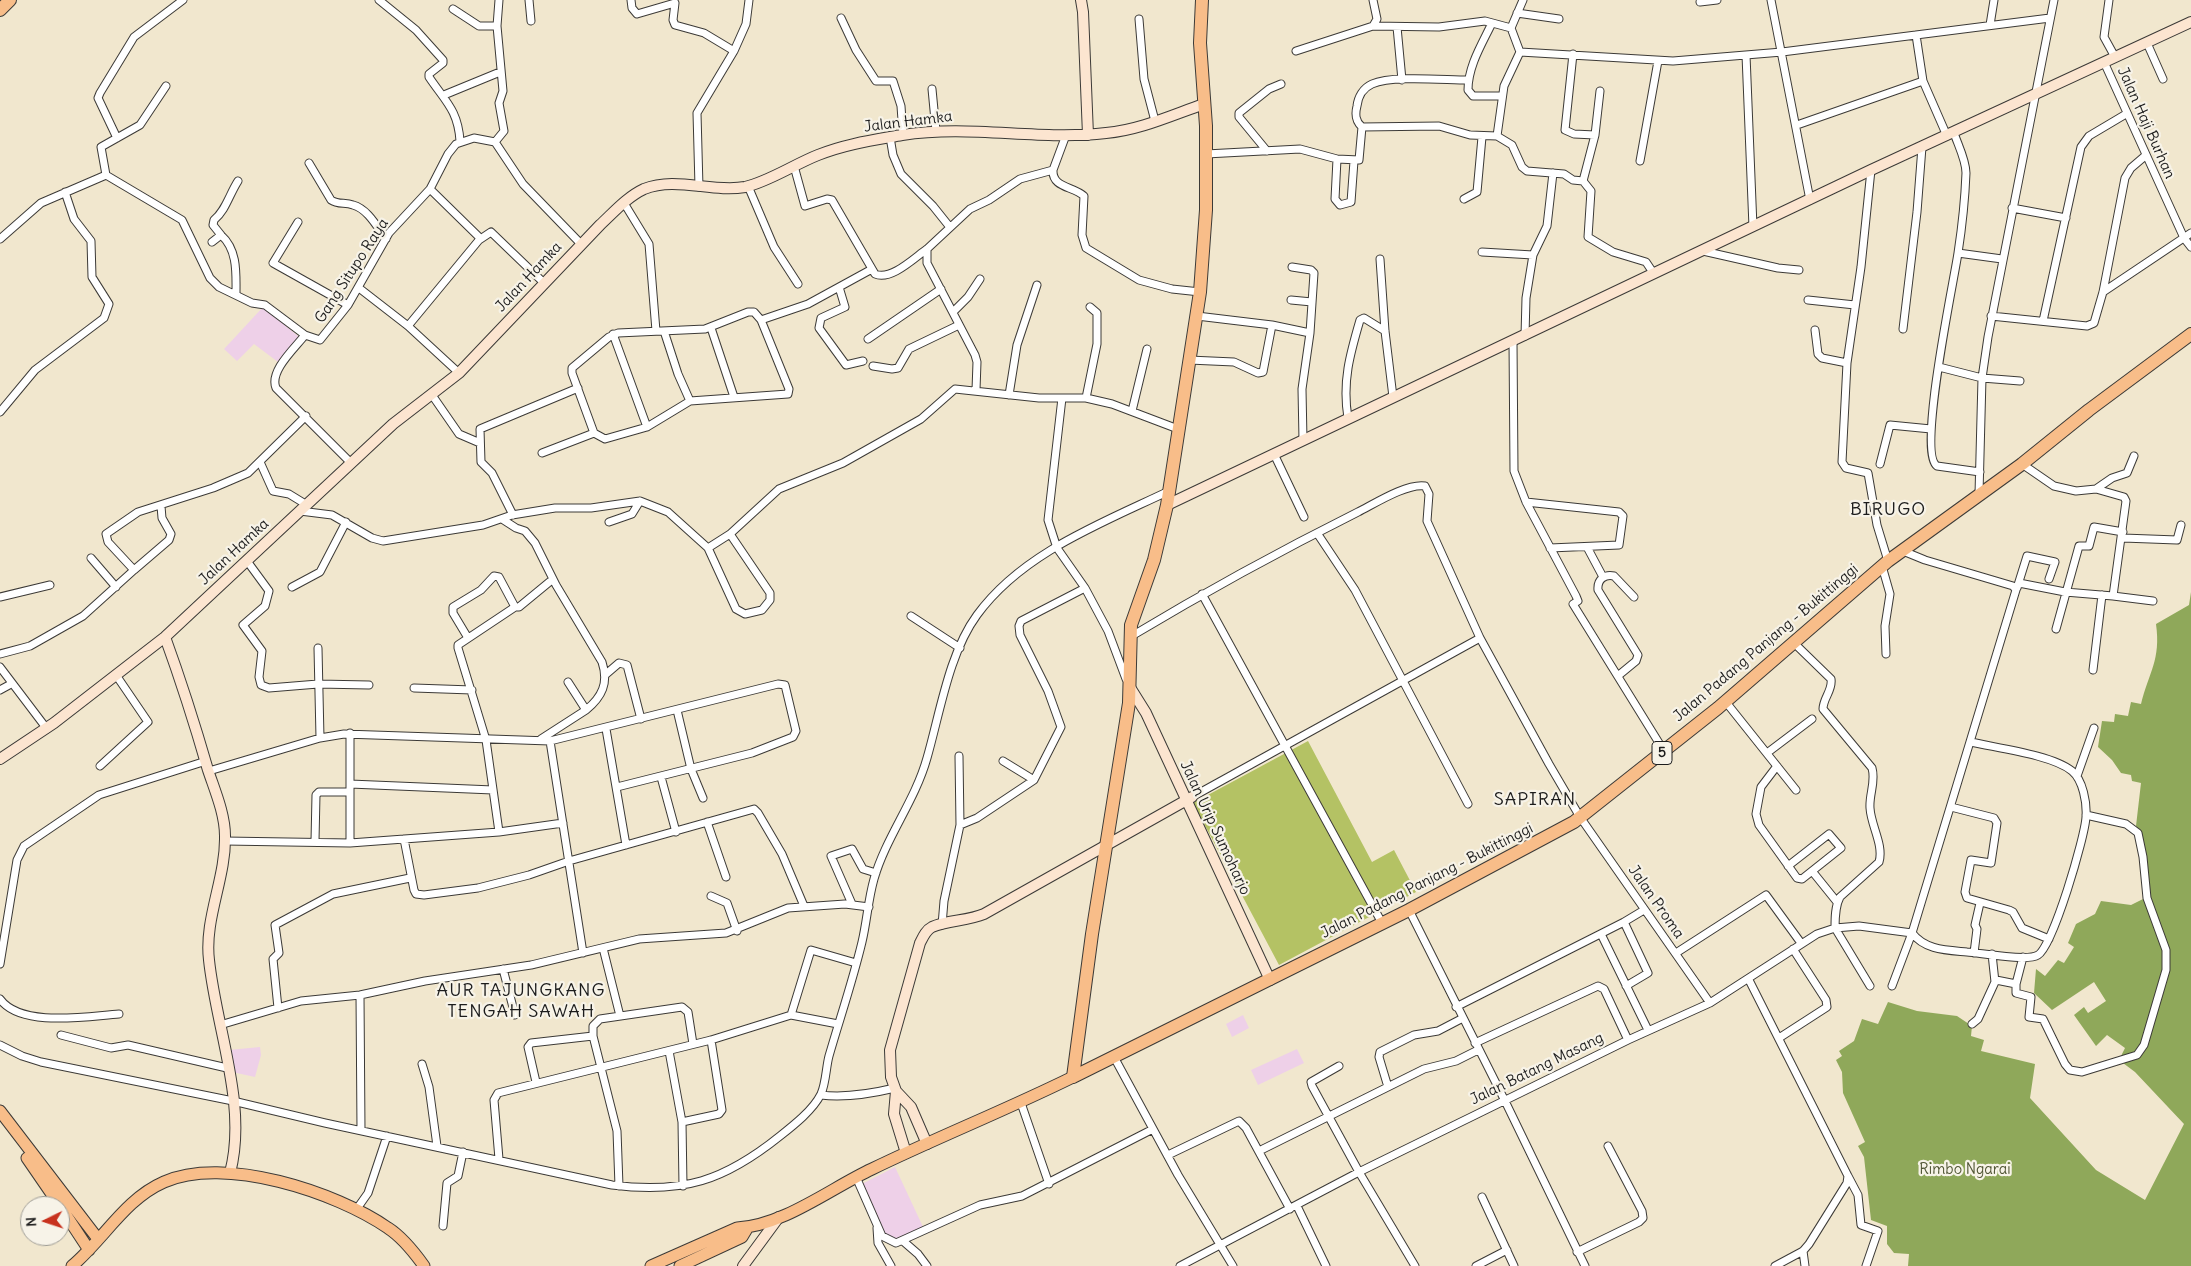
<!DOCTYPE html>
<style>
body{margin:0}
#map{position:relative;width:2191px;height:1266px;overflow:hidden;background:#f1e7ce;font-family:Delius,sans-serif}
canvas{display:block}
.north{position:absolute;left:20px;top:1196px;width:50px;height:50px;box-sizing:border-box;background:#f7f3e8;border:1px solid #9f9d96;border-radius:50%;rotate:266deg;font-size:14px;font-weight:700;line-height:20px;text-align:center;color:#1c1c1c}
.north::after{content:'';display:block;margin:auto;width:18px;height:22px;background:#c8321e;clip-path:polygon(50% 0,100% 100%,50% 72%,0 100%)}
</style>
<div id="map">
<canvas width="2191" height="1266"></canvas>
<div class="north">N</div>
</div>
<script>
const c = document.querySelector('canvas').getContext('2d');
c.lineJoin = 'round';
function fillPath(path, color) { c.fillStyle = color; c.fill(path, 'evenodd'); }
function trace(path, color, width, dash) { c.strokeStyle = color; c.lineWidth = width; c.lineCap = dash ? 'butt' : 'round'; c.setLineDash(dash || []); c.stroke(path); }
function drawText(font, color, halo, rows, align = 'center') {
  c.font = font + ' Delius,sans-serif'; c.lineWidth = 4.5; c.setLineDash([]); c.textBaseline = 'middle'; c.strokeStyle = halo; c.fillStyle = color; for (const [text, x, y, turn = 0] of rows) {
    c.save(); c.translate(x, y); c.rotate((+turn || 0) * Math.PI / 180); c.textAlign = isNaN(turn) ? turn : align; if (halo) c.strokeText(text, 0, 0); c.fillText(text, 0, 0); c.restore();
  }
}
fillPath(new Path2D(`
 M263 307 299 337 278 362 254 344 237 361 224 349Z
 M1243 1015 1249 1028 1232 1037 1226 1024Z
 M260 1047 261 1055 255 1077 232 1072 229 1050Z
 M1297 1049 1304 1063 1258 1085 1251 1070Z
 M895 1167 924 1229 897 1240 886 1236 862 1184Z`), '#eed0e8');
fillPath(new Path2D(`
 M1308 741 1372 862 1394 850 1416 892 1279 965 1193 803Z`), '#b4c264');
fillPath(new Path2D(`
 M2191 592V1266H1908L1909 1254 1894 1253 1887 1244V1226L1871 1220 1864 1157 1858 1146 1865 1142 1843 1093 1842 1072 1836 1060 1842 1056 1839 1051 1854 1041 1862 1019 1878 1024 1888 1002 1917 1011 1957 1016 1972 1026 1971 1036 1984 1040 1981 1051 2035 1064 2030 1098 2096 1170 2145 1200 2184 1124 2135 1072 2119 1060 2125 1048 2107 1035 2096 1046 2074 1015 2084 1007 2088 1013 2106 1001 2094 982 2052 1010 2034 993 2036 969 2045 976 2058 960 2064 963 2074 947 2068 943 2076 924 2095 914 2101 901 2131 905 2145 898 2140 831 2136 826 2141 783 2132 781 2131 775 2121 773 2112 760 2098 747 2102 721 2114 722 2115 714 2128 716 2131 702 2141 704C2149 672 2161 660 2156 624L2189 605Z`), '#8fa85a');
const street = new Path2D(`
 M379 0 416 30 443 60V63L429 74V77C445 101 458 110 460 141
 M529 0 531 21
 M631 0 632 8 637 14 675 3 673 20 675 25 704 33 734 51 697 113 699 187
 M1771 0 1810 200
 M2109 0 2104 37 2115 57
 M1700 2 1717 0
 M453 9 479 26H497
 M1517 13 1559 19
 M841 18 856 50 876 81H893L901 106 903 135
 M1139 19 1144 79 1155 121
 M1492 23C1482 44 1468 66 1468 90L1473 96H1502
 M1990 25 1994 0
 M1373 26 1439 27 1485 21 1511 28
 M1397 27 1402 80
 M1916 35 1923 81 1947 136
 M2147 43 2163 79
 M734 51 746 24 749 0
 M1296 51 1373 26 1377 19 1373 0
 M1520 52 1511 28 1523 0
 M1573 54 1565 130 1574 134 1595 135
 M1746 55 1753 227
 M2104 62 2184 238 2191 247
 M166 86 140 125 101 147 106 175 182 220 210 278 219 287 252 303 265 305 305 335
 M932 89 936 131
 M444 95 500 72
 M1797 125 1923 81
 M1362 127C1355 121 1355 114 1357 106 1358 97 1363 88 1372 84 1392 75 1444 80 1468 80
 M1954 133C1958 145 1966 160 1966 173 1965 199 1962 227 1958 253 1954 281 1917 453 1937 466L1980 472
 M1497 136 1504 86 1520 52 1673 61 1782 52 2050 18
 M890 137 893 155 901 174 933 206 949 226
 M117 138 98 98 100 93 134 37 183 0
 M495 142 504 131 499 103 503 91 497 26 499 0
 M1267 151 1239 117V113L1269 89 1281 84
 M1206 154 1300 149 1337 159 1359 160 1362 127 1439 126 1470 135 1497 136 1512 145 1522 167 1527 171 1564 174 1573 180 1583 181 1591 191 1588 237 1613 252 1646 262 1654 274
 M1337 159 1335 199 1340 205 1351 202 1354 161
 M1640 161 1658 61
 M309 163 331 200C338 205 345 202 353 205 368 209 377 227 386 239
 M794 166 805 206 827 199 832 200 875 274C891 281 914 258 927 249
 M1053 170C1052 188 1073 186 1084 196L1082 235 1086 248 1139 280 1172 289 1200 292
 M1871 170 1861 267 1847 363 1842 462 1846 468 1868 473 1877 525 1888 561
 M1583 181 1595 135 1600 91
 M748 186 774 247 798 284
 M1464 199 1477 192 1482 137
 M624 203 649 244 656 331
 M2012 208 2066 218
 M298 222 273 263 348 305
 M221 235 213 225 214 220C226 210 229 195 238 181
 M0 239 41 203 106 175
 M479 240 491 232 544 283
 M212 242 221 235C238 250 236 274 236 294
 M1703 251 1778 268 1799 270
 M1482 252 1533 255
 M1958 253 2002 259
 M1380 259 1385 331 1393 397
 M1292 267 1311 270 1314 273 1310 333
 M839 287 845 307 821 318 819 328 846 365 863 361
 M359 288 408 326 459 373
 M2103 292 2191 233
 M1291 300 1312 302
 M1808 300 1855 305
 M748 312H754L761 320 789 389 788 394 690 401 647 427 605 439 594 433 572 373V368L609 337 618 333 705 329Z
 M953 312 968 297 980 279
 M1197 316 1272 325 1310 333 1302 389 1303 440
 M1991 316 2087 326 2094 323 2103 292 2125 178 2131 168 2145 156
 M761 320 808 304 872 269
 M2043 321 2081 147 2089 136 2126 114
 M408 326 479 240V237L430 189
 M711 328 734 397
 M1903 329 1917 212 1922 147
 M1815 330 1818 354 1822 358 1847 363
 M664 331 678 374 690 401
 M613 334 647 427
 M1525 336 1526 298 1533 255 1547 226 1553 173
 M868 339 941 289
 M1513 341 1514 471 1526 502 1576 596 1578 601 1573 604 1664 751
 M1189 360 1234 362 1258 373 1263 372 1272 325
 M873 366 892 369 898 368 909 349 959 325
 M1939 367 1982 378 2020 381
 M976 390 977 362 975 355 927 263V249L970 209 989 200 1020 179 1053 170 1066 135
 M432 395 459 434 480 443
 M1009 395 1017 345 1037 285
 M1062 398 1048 520 1057 548 1085 588 1108 631 1126 679
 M1086 398 1097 344V313L1090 307
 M1132 411 1147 349
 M0 412 35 370 104 318 109 304 92 277 91 241 74 219 65 192
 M1348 418C1342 382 1350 354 1360 320L1364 318 1385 331
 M542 453 594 433
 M1274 454 1304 517
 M260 462 273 491 289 494 307 505
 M351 463 276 388C269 371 295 348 305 335L320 340 348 305 389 233 430 189 448 154 456 144 474 138 495 142 523 184 581 244
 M1880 464 1890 425 1931 429
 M2022 464 2054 486 2076 491 2096 489 2112 478 2127 473 2134 456
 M1979 494 1982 378 1988 337 2054 0
 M1526 502 1619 512 1623 516 1619 545 1550 548
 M300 511 332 515 372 538 383 541 483 525 512 515 555 508H591L640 501 668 512 708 548 730 534 779 489 843 463 921 419 955 389 1039 398H1086L1112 404 1178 429
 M513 515 492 473 481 462 480 429 578 388
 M502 519 516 528 525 531 535 543 556 585 602 662C609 683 602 697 586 710
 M609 522 632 514 640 501
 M1317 533 1355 590 1468 804
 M2123 538 2177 540 2181 525
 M1587 547 1603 577
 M708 548 736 609 745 614 762 610 770 600V593L730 534
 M1903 551 1925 560 2013 586 2016 590 1912 933C1925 950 1946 950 1967 952 1981 953 2027 962 2038 955 2053 946 2085 837 2086 817 2087 803 2083 780 2072 771 2053 755 1997 748 1971 742
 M91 558 116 587
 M247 561 269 591 265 606 243 625 262 651 259 677 261 685 269 688 318 684 369 685
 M1882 566 1890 594 1885 626 1886 654
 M134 570 169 540 171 534 162 518 161 506
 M2019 583 2065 592 2113 596 2126 501 2124 497 2096 489
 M292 587 320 572 346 522
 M2017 588 2027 556 2055 562 2049 579
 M1202 594 1382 923
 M2113 596 2153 601
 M0 597 50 585
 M911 616 960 648
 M2056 629 2079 546H2089L2094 527 2123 532
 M1130 637C1205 592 1280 551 1358 512 1374 504 1407 483 1425 486L1429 494 1427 521 1480 638 1549 764 1580 817 1710 1003
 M468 638 453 613V607L481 590 494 576 499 577 515 607
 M1794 643 1831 679C1833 690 1823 698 1823 709L1872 768C1876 782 1869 794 1870 808 1871 826 1884 845 1879 862L1840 897C1835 906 1835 918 1835 928L1870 986
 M318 648 320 738
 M0 654 30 646 83 616 134 570 108 542 106 534 138 512 213 488 248 473 306 416
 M0 667 47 729
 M2093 670 2102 595
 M605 675 619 663 627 665 641 719
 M1619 675 1636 661 1638 655 1598 590C1597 579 1605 574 1614 576L1634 597
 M414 688 472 690
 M0 690 11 684
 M1725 701 1796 790
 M677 710 691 769 703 798
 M606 729 626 845
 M541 739 586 710 568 682
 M550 741 778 684 785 685 796 731 793 737 752 753 617 787
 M1767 753 1812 719
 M959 756 960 825
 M1003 761 1034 780
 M100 766 148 722 116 675
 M1777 766 1761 787 1756 814 1759 825 1797 878 1802 879 1841 848 1829 834 1788 866
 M209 771 320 738 344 734 550 741 583 953
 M2077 776 2094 728
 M661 777 676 832
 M350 784 493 790
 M1192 797 1480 638
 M1951 807 1994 818 1997 823 1991 863 1971 860 1965 892 1967 898 2009 910 2013 912 2022 928 2049 939
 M707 822 726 877
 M499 832 486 740 458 648V645L515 607H519L553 579
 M404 839 414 890 416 894 424 895 478 888 529 875 569 861 754 809 758 813 782 854 804 906
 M225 841 350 843 499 832 563 823
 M315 841 316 795 319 792H350
 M350 843V733
 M1812 871 1837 902
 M711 896 727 903 737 931
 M852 904 831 856 852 849 863 869 876 873
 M1409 910 1505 1101 1585 1266
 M1624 922 1644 910
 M942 925 944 901 960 825 977 818 1034 780 1061 727 1048 691 1020 635 1019 626 1021 621 1085 588
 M1601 934 1648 1030
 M603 948 620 1016
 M1676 953 1766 895 1801 943
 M1974 953 1977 929 1975 925 1980 903
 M0 964 17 860 24 846 99 795 206 761
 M503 969 515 1015
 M1749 980 1848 1176 1847 1183 1809 1244 1803 1251 1775 1266
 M1996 980 2016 984V993L2031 997 2029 1017 2043 1019 2065 1064 2070 1070 2082 1072 2137 1055 2144 1045 2166 970V950L2147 898 2143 857 2138 833 2126 824 2086 815
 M2016 984 2023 957
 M360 995 361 1130
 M0 999C21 1028 88 1016 119 1014
 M1456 1007 1624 922 1648 973 1626 986
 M278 1008 273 959 279 953 275 925 333 894 410 878
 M791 1015 811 950 856 963
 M1972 1024 1978 1019 1995 982 1992 954
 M220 1025 301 1001 360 995 425 981 531 965 639 939 726 933 788 908 845 904 869 907
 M61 1035 111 1048 128 1045 227 1068
 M1779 1038 1827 1007 1826 1000 1793 949
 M1475 1043 1598 986 1604 989 1628 1040
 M0 1045 22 1056 41 1062 233 1101 325 1123 612 1185C683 1194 724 1181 780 1136 794 1125 813 1110 821 1094 826 1083 826 1067 829 1056 840 1018 853 980 862 942 867 921 868 900 874 879 886 837 915 801 927 758 940 713 949 653 977 615 1022 553 1102 523 1169 491
 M669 1051 682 1122 683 1186
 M1114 1057 1178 1175 1233 1266
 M422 1064 429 1087 437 1146
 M1339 1066 1311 1082 1312 1086 1359 1172 1415 1266
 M536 1082 528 1047 531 1043 593 1036
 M1388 1087 1379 1057 1380 1052 1414 1035 1438 1031 1463 1018
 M821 1095C846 1098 870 1094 895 1088
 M1021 1103 1049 1184
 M682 1122 719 1114 722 1110 711 1040
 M1259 1151 1424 1069 1456 1061 1478 1050
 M1168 1155 1239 1121 1246 1128 1290 1209
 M499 1159 494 1100 498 1093 711 1040 791 1015 838 1024
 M1848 1176 1858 1195 1861 1225 1878 1231 1866 1266
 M856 1177 882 1236 896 1243 980 1205 1022 1196 1153 1129
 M619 1186 617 1131 593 1036V1026L600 1019 682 1007 688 1012 693 1044
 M1482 1197 1514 1266
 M1297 1206 1326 1266
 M356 1210 368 1193 387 1136
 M443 1226 447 1183 458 1176 463 1152
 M877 1228 878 1243 891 1266
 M903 1241 918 1254 927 1266
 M1803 1251 1805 1266
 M1577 1252 1639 1222 1643 1218 1642 1211 1608 1146
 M1180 1266 1359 1172 1628 1040 1710 1003 1817 934 1835 928 1859 926 1912 933 1892 986
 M1476 1266 1507 1250`);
const secondary = new Path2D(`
 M1081 0 1083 12 1088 135
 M1167 505 1871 170 2191 22
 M165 637C181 681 195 725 208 770 215 791 225 814 225 836 226 878 204 919 209 960 216 1028 248 1105 230 1173
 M1131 689 1146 713 1270 980
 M0 759 54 723 165 637 393 424 459 373 600 225C614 212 627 197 644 189 676 176 712 193 745 187 768 182 795 164 818 155 845 144 874 140 902 135 970 124 1038 141 1106 133 1140 130 1172 115 1204 104
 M896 1091 894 1114 906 1153
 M927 1144 911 1107 896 1091 891 1077 890 1050 920 943C923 937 926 930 932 927 947 920 968 921 984 914L1192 797
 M743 1266 779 1217`);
const primary = new Path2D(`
 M0 1111 98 1239
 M27 1158 60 1206
 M60 1206 89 1250
 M72 1266C104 1239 125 1199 164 1182 224 1155 336 1192 388 1228 402 1237 414 1252 424 1266
 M651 1266 737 1228C783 1226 831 1188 872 1169 938 1137 1006 1110 1073 1077
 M680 1266 742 1237 748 1227`);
const highway = new Path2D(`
 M0 10 10 0
 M1073 1077 1409 910 1574 822 1718 708 1888 561 2022 464 2089 410 2191 334
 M1073 1077 1092 934 1129 703 1131 625 1154 560 1167 505 1200 292 1206 210V126L1200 43 1202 0`);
trace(street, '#3c3a37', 9);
trace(secondary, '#3c3a37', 12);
trace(primary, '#3c3a37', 13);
trace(highway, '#3c3a37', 14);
trace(street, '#fff', 7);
trace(secondary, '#fce5d0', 10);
trace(primary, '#f8bd89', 11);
trace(highway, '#f8bd89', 12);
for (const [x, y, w] of [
 [1662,753,20]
]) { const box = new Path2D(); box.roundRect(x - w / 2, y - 11.5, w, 23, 4); c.fillStyle = '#f7f3e8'; c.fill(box); trace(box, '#1c1c1c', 1); }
drawText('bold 14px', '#1c1c1c', null, [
 ["5",1662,753]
]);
drawText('15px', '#1c1c1c', '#f7f3e8', [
 ["Jalan Hamka",908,122,-7],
 ["Jalan Haji Burhan",2146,123,66],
 ["Gang Situpo Raya",352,271,-57],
 ["Jalan Hamka",529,277,-47],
 ["Jalan Hamka",234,552,-43],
 ["Jalan Padang Panjang - Bukittinggi",1766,643,-40],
 ["Jalan Urip Sumoharjo",1215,828,65],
 ["Jalan Padang Panjang - Bukittinggi",1427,881,-27],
 ["Jalan Proma",1656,902,55],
 ["Jalan Batang Masang",1537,1069,-26]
]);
drawText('15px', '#515635', '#f7f3e8', [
 ["Rimbo Ngarai",1965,1170]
]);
c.letterSpacing = '1px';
drawText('18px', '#1c1c1c', '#f7f3e8', [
 ["BIRUGO",1888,510],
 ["SAPIRAN",1535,800],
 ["AUR TAJUNGKANG",521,991],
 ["TENGAH SAWAH",521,1012]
]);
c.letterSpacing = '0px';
</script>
